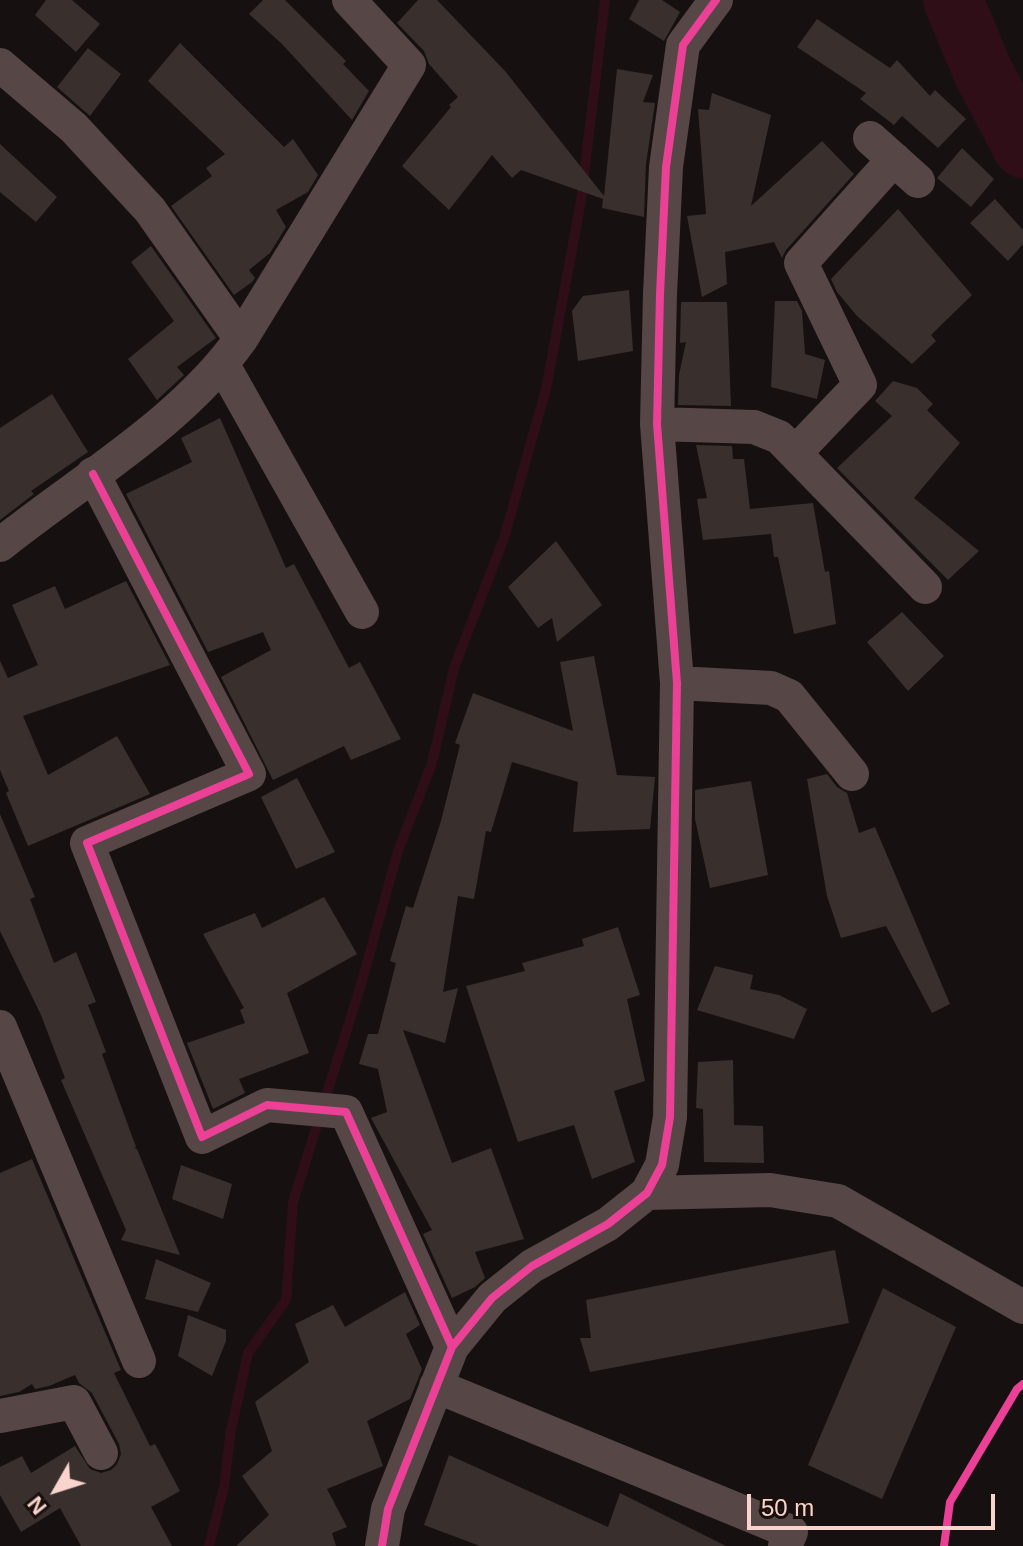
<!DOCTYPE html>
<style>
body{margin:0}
#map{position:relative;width:1023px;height:1546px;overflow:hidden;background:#161110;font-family:Helvetica,sans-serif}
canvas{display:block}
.north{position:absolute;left:16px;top:1450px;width:80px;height:80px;-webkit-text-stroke:6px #19100d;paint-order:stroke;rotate:231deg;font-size:22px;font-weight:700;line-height:32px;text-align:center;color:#f8d4cc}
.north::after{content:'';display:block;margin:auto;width:28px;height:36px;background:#f8d4cc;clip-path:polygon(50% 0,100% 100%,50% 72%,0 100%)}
.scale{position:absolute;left:747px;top:1494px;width:248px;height:36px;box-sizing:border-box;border:4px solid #f8d4cc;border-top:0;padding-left:10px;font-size:24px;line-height:28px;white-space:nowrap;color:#f8d4cc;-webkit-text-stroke:6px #19100d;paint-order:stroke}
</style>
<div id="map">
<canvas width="1023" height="1546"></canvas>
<div class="north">N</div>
<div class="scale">50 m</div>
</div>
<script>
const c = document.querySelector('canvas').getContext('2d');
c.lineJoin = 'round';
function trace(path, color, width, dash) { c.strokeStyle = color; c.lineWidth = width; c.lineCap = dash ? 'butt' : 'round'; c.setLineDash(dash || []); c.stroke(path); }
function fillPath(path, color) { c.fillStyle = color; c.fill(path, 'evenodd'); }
trace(new Path2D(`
 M209 1546 224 1487 231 1430 248 1353 286 1300 293 1202 362 981 398 851 432 763 454 668 504 538 546 389 581 201 605 0`), '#2f0e18', 10);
trace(new Path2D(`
 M953 0 983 72 1023 148`), '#2f0e18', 60);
fillPath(new Path2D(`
 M46 0H72L100 24 76 52 35 15Z
 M263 0H285L346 61 343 64 369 91 352 120 282 44 249 14Z
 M418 0H437L505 71 604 196 617 69 653 75 643 102 655 103 646 164 644 217 602 208 603 199 521 170 512 178 492 155 449 210 402 166 451 107 449 105 458 97 429 64 424 51 397 23Z
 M639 0H662L680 12 664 41 629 19Z
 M817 19 890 68 897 60 930 96 935 90 966 119 938 148 902 116 894 125 860 99 866 93 797 47Z
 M180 43 284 147 293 139 318 175 308 192 276 210 286 227 270 253 249 270 255 278 252 282 234 295 171 206 212 176 206 168 225 154 148 81Z
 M88 48 121 74 90 116 57 87Z
 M712 93 771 115 751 206 822 141 854 174 786 250 782 258 774 242 725 252 727 284 702 297 687 216 706 214 698 109 709 110Z
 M0 144 57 197 36 222 0 192Z
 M962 148 994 179 971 207 937 178Z
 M995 199 1023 230V244L1008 261 970 223Z
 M898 209 972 295 931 335 936 341 912 364 857 316 837 292 831 279Z
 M151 246 216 338 177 367 184 375 157 400 128 359 174 321 131 262Z
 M629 290 633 351 578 361 572 311 583 296Z
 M775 301H797L802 311 805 354 825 360 817 399 771 387Z
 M681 302H727L731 406 678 405 679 375 686 342 680 343Z
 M893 381 917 388 933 404 927 410 960 443 914 498 979 551 948 580 837 468 892 416 875 401Z
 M52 394 88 452 31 491 34 494 0 520V428Z
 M220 418 286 568 294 564 349 668 360 662 401 739 351 760 344 746 273 780 221 677 271 650 263 632 208 652 126 494 192 462 181 438Z
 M696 445 732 446 733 459H744L750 509 813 503 825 572 829 571 836 624 794 634 778 557H774L771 534 703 540 697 499 707 498Z
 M556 541 602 605 557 642 552 618 538 628 508 587Z
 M126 581 170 665 23 716 48 775 117 736 150 794 28 846 6 793 9 791 0 770V661L8 678 38 665 12 605 55 586 65 609Z
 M902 612 944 656 908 691 867 642Z
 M594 656 617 775 655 777 650 829 573 832 578 782 512 762 491 832 486 831 474 899 458 896 443 992 458 988 445 1043 403 1030 452 1163 491 1148 524 1239 475 1252 485 1278 475 1287 452 1298 423 1234 432 1230 371 1118 387 1112 378 1069 359 1064 368 1034H378L396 963 390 961 406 906 413 908 441 821 460 745 455 743 473 693 573 731 560 662Z
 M827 774 837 787 847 793 859 833 875 827 950 1004 932 1013 886 926 841 938 827 896 807 779Z
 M297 778 335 852 296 869 261 797Z
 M751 781 768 875 710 888 695 819V790Z
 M0 814 35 897 30 899 54 963 76 952 96 1002 88 1005 106 1052 102 1054 136 1147 134 1148 137 1149 180 1255 121 1240 126 1230 61 1080 65 1078 41 1015 0 931Z
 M324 897 357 954 287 993 309 1053 239 1079 245 1093 213 1109 187 1043 245 1023 240 1010 244 1008 203 934 255 913 262 928Z
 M618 927 640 995 627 999 645 1081 614 1091 635 1162 592 1179 574 1125 518 1142 466 986 525 971 522 963 584 946 582 939Z
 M715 966 753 975 750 989 779 995 807 1009 794 1039 697 1010Z
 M733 1060 734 1125 763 1126 764 1163 704 1162 703 1109 696 1108 698 1062Z
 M32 1159 121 1370 114 1373 150 1446 155 1444 180 1491 151 1507 172 1546H81L60 1508 21 1532 0 1495V1467L22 1456 31 1473 75 1446 90 1469 101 1473 111 1470 117 1464 121 1454 119 1444 92 1393 79 1383 75 1375 49 1386 35 1389 32 1384 19 1392 0 1396V1173Z
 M181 1165 232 1184 223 1219 172 1199Z
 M835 1250 849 1323 590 1372 580 1338H591L586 1300Z
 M156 1259 211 1283 198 1312 145 1299Z
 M883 1288 956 1327 882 1499 808 1465Z
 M405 1292 420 1325 406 1334 422 1369 410 1399 367 1421 383 1466 327 1489 347 1527 332 1533 336 1546H236L269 1515 242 1476 272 1451 255 1402 309 1362 295 1324 333 1305 345 1327Z
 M188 1315 226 1330V1341L212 1376 178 1356Z
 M449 1455 608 1527 620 1493 726 1546H480L424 1525Z`), '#392f2d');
trace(new Path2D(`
 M0 65 74 128 150 210 241 339
 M870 138 918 181
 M223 365 362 612
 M657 424 754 427 779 437 925 587
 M795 453 860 385 801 263 894 159
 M93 474 249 774 87 843 202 1137 267 1105 346 1112 452 1347
 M0 545C82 479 179 425 241 339L409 65 349 0
 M677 683 771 688 789 696 852 774
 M0 1027 139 1361
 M647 1193 770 1190 838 1201 1023 1307
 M436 1386 791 1532 785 1546
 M0 1416 74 1402 101 1453
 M382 1546 388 1509 452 1347 492 1298 532 1266 608 1224 647 1193 662 1165 670 1117 677 683 657 424 660 294 666 167 683 45 716 0`), '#564746', 34);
trace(new Path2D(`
 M93 474 249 774 87 843 202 1137 267 1105 346 1112 452 1347
 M382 1546 388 1509 452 1347 492 1298 532 1266 608 1224 647 1193 662 1165 670 1117 677 683 657 424 660 294 666 167 683 45 716 0
 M944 1546 950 1502 1017 1389 1023 1384`), '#ea4096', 8);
</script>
